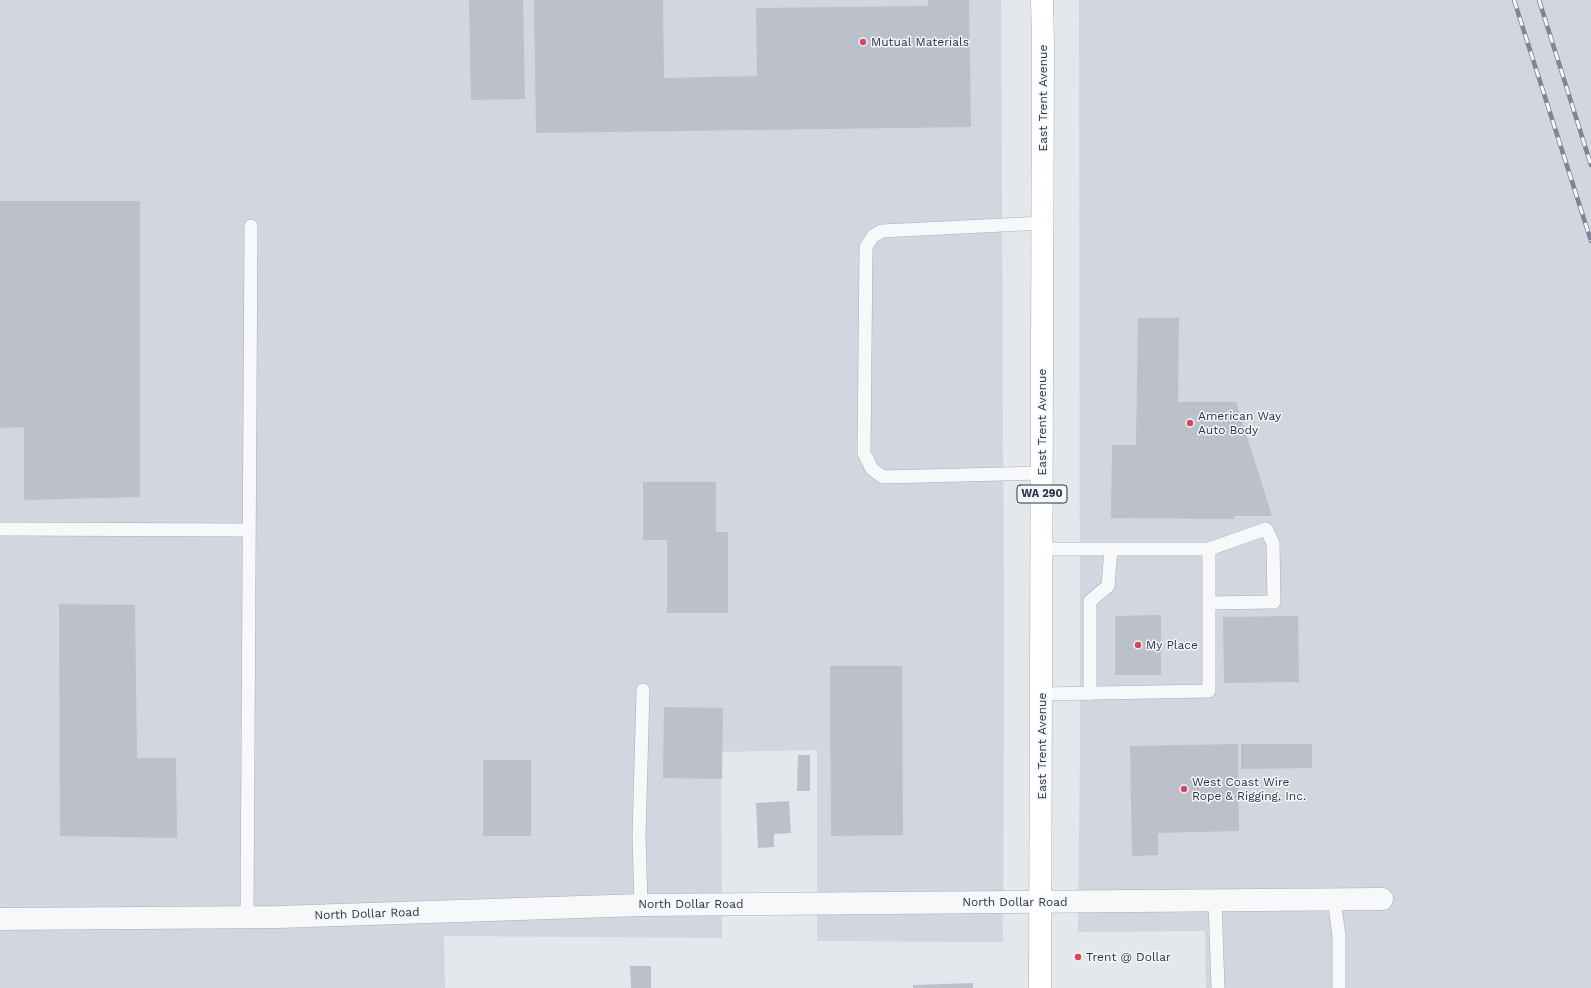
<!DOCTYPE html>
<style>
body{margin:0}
canvas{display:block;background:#e4e7ec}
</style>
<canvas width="1591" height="988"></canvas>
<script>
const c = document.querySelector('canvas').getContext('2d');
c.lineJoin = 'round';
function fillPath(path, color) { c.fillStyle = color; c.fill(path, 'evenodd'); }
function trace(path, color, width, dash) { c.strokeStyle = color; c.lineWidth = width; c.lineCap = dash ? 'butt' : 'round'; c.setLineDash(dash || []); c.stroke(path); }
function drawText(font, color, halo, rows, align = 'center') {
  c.font = font + ' "Work Sans",sans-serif'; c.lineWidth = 3; c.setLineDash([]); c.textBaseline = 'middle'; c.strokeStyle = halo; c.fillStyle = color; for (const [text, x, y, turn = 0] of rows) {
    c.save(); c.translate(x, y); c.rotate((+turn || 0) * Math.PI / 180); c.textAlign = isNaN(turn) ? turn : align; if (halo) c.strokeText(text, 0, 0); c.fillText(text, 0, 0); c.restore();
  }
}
fillPath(new Path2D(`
 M0 0H1001L1004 642 1003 942 817 941V750L721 752 722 938 444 936 445 988H0Z
 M1079 0H1591V988H1206L1205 931 1078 932 1080 742Z`), '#d2d6de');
fillPath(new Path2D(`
 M469 0H523L525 99 471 100Z
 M534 0H663L664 78 757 76 756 8 928 6V0H969L971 127 536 133Z
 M0 201H140V497L24 500V427L0 428Z
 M1138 318H1179L1178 402H1236L1272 516H1234V519L1111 518 1112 445H1136Z
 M643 482H716V532H728V613H667V540H643Z
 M59 604 135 605 137 758H176L177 838 60 836Z
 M1161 615V675H1115V616Z
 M1298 616 1299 682 1224 683 1223 617Z
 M830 666H902L903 835 831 836Z
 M664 707 723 708 722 779 663 778Z
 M1238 744 1239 831 1158 833V855L1132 856 1130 746Z
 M1241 744H1312V768L1241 769Z
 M798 755H810V791H797Z
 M483 760H531V836H483Z
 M789 801 791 833 774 834V847L758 848 756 803Z
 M630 966H651V988H631Z
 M973 983V988H913V985Z`), '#bbc0ca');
const lane = new Path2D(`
 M1042 473 883 477 872 469 864 453 866 247 873 236 882 231 1043 223
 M0 529 249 530
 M1209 549 1266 529 1273 543 1274 602 1209 603
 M1042 694 1209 691V549H1042
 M1090 694V601L1108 586 1111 549
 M1334 899 1339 936V988
 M1215 901 1218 988
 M641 905 639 836 643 690
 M247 917 251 226`);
const street = new Path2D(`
 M0 919 278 917 641 905 1382 899`);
const primary = new Path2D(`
 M1040 988 1043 44 1042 0`);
trace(lane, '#a9aeb7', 14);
trace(street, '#a9aeb7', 23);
trace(primary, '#a3abb8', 23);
trace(lane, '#f7f8fa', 13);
trace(street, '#f7f8fa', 22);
trace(primary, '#fff', 22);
const rail = new Path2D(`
 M1514 0 1591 241
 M1539 0 1591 165`);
trace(rail, '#7d8696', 4.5);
trace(rail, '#f4f6f9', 3, [9]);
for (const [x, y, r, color] of [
 [863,42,4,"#d1495b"],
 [1190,423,4,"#d1495b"],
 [1138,645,4,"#d1495b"],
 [1184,789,4,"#d1495b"],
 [1078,957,4,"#d1495b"]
]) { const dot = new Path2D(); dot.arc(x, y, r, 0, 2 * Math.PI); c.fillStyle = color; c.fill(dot); trace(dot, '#f4f6f9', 1.5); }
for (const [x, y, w] of [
 [1042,494,50]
]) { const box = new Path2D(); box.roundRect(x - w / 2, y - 9, w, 18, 3); c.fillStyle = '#f4f6f9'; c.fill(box); trace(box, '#2b3445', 1); }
drawText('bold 11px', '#2b3445', null, [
 ["WA 290",1042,494]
]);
drawText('12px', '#2b3445', '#f4f6f9', [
 ["Mutual Materials",871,42],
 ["American Way",1198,416],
 ["Auto Body",1198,430],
 ["My Place",1146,645],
 ["West Coast Wire",1192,782],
 ["Rope & Rigging, Inc.",1192,796],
 ["Trent @ Dollar",1086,957]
], 'left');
drawText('12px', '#2b3445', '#f4f6f9', [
 ["East Trent Avenue",1043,98,-90],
 ["East Trent Avenue",1042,422,-90],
 ["East Trent Avenue",1042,746,-90],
 ["North Dollar Road",1015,902],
 ["North Dollar Road",691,904],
 ["North Dollar Road",367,914,-2]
]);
</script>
